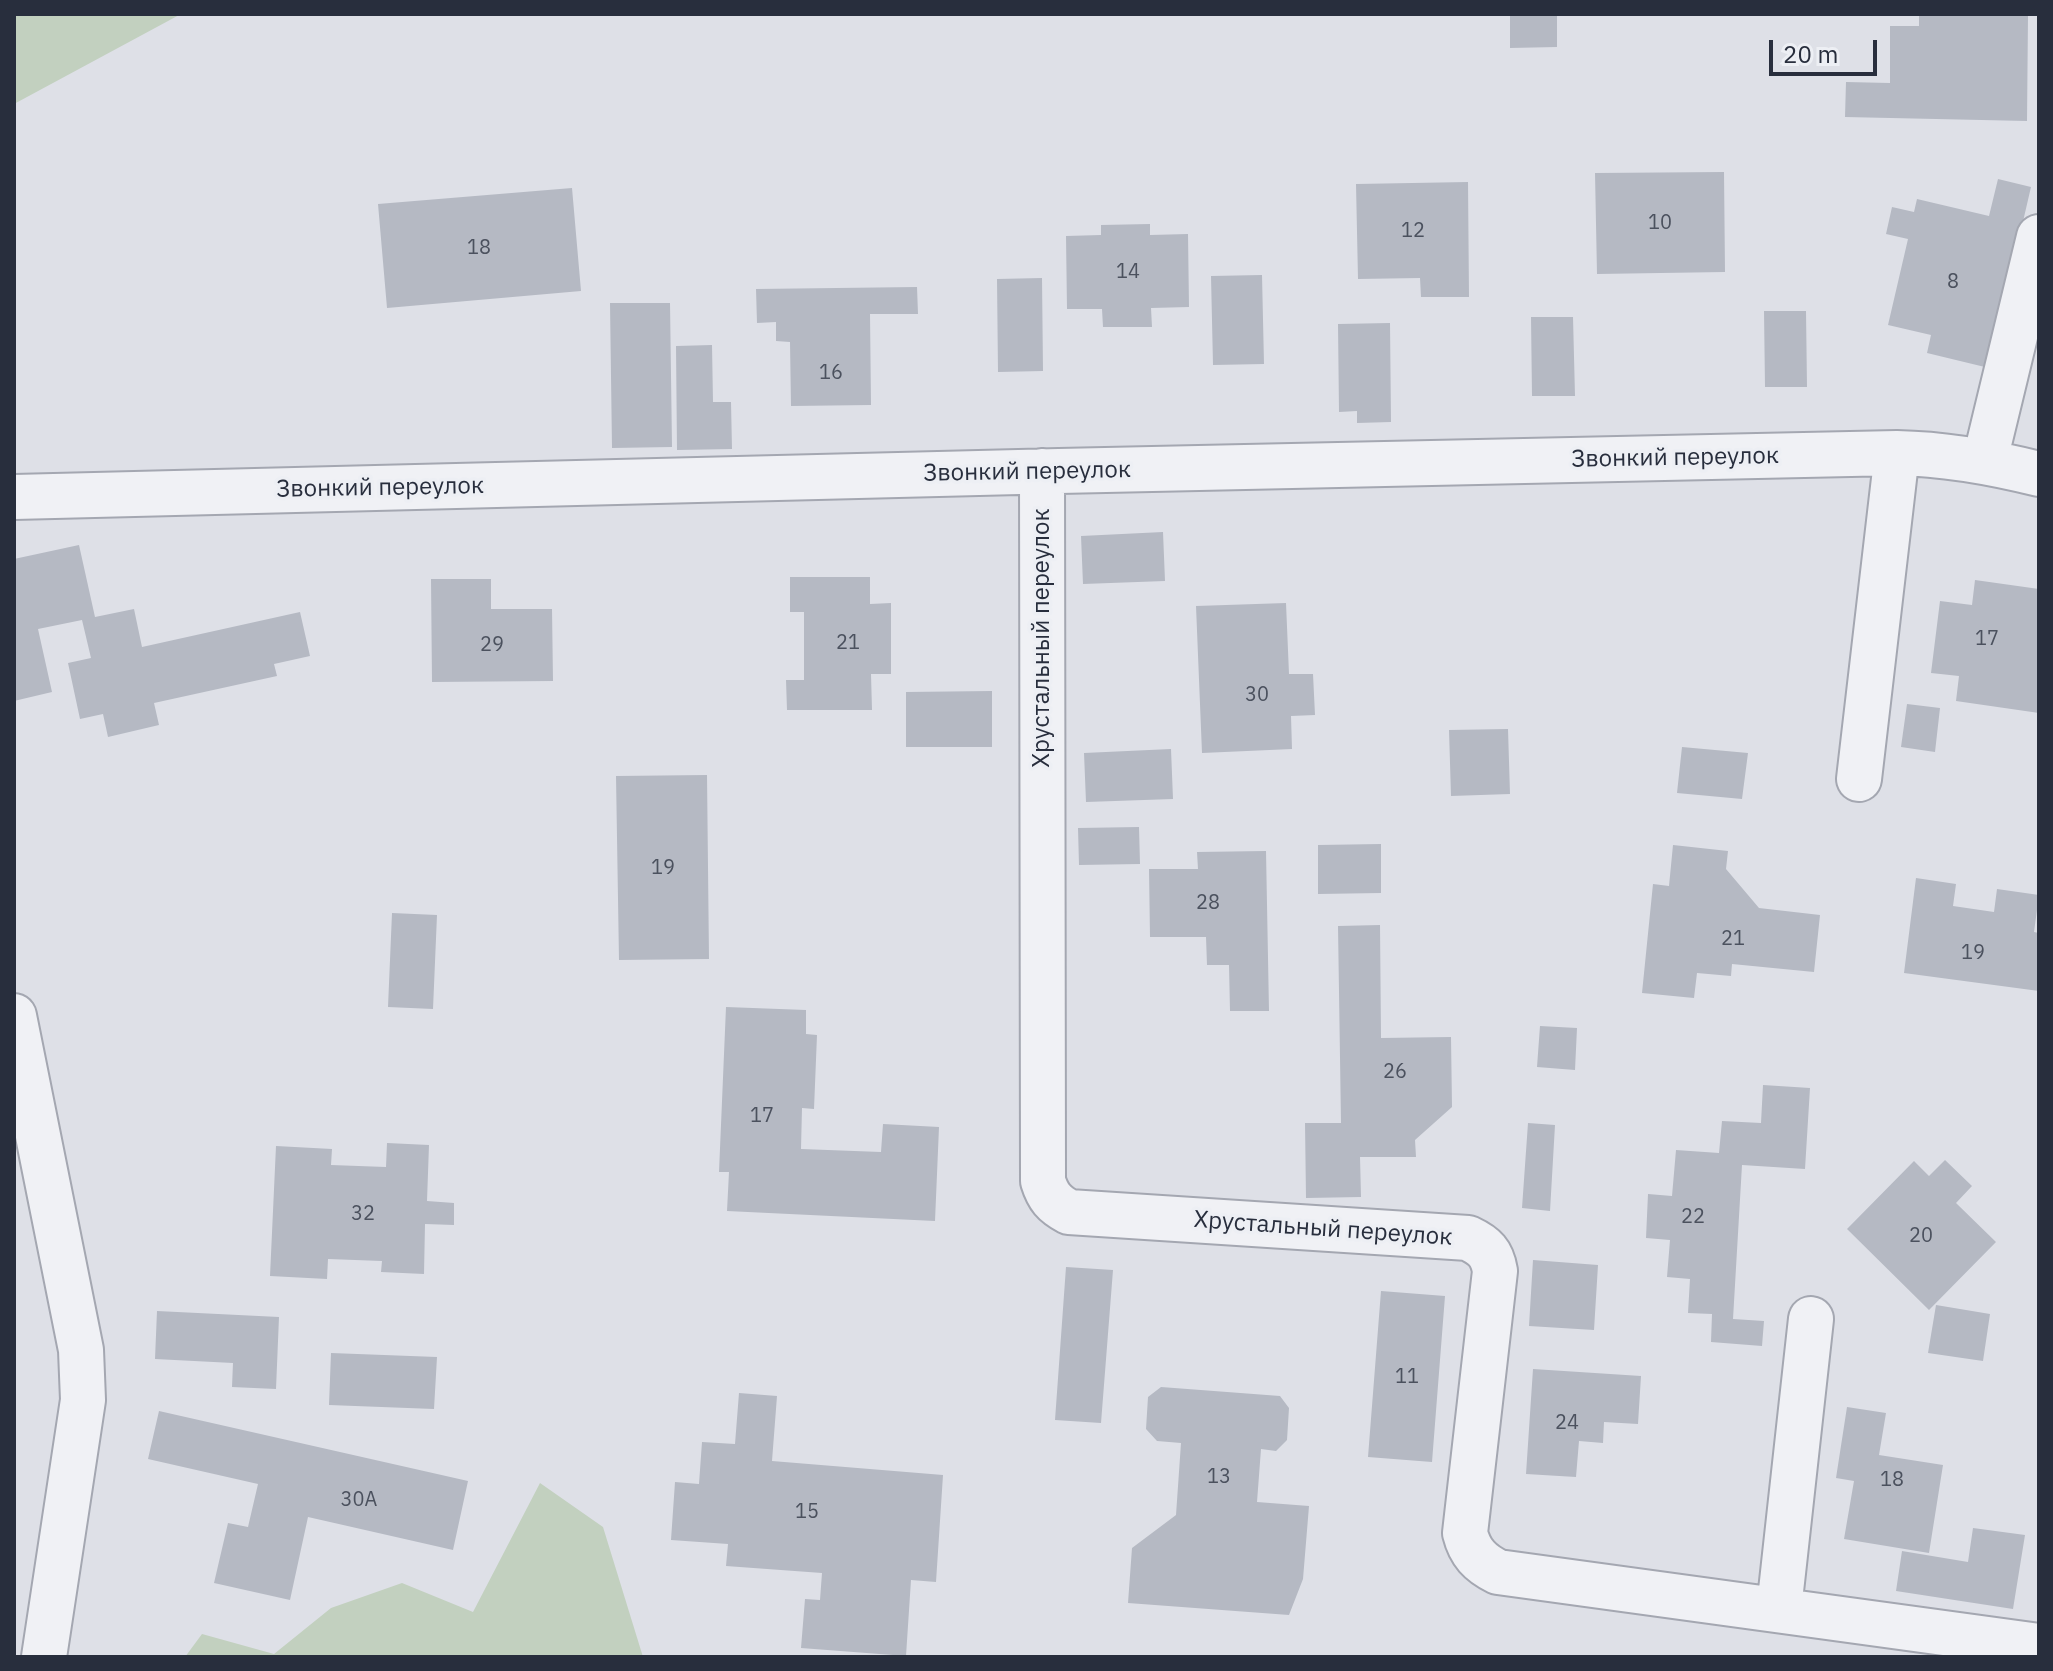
<!DOCTYPE html>
<meta charset="utf-8">
<style>
body{margin:0}
#map{position:relative;width:2053px;height:1671px;overflow:hidden;background:#dee0e7;font-family:"IBM Plex Sans",sans-serif}
canvas{display:block}
.frame{position:absolute;inset:0;border:16px solid #282e3d;pointer-events:none}
.scale{position:absolute;left:1769px;top:40px;width:108px;height:36px;box-sizing:border-box;border:4px solid #282e3d;border-top:0;padding-left:10px;font-size:24px;line-height:28px;white-space:nowrap;color:#282e3d;-webkit-text-stroke:6px #edeff4;paint-order:stroke}
</style>
<div id="map">
<canvas width="2053" height="1671"></canvas>
<div class="frame"></div>
<div class="scale">20 m</div>
</div>
<script>
const c = document.querySelector('canvas').getContext('2d');
c.lineJoin = 'round';
function fillPath(path, color) { c.fillStyle = color; c.fill(path, 'evenodd'); }
function trace(path, color, width, dash) { c.strokeStyle = color; c.lineWidth = width; c.lineCap = dash ? 'butt' : 'round'; c.setLineDash(dash || []); c.stroke(path); }
function drawText(font, color, halo, rows, align = 'center') {
  c.font = font + ' "IBM Plex Sans",sans-serif'; c.lineWidth = 7; c.setLineDash([]); c.textBaseline = 'middle'; c.strokeStyle = halo; c.fillStyle = color; for (const [text, x, y, turn = 0] of rows) {
    c.save(); c.translate(x, y); c.rotate((+turn || 0) * Math.PI / 180); c.textAlign = isNaN(turn) ? turn : align; if (halo) c.strokeText(text, 0, 0); c.fillText(text, 0, 0); c.restore();
  }
}
fillPath(new Path2D(`
 M14 14H181L14 104Z
 M540 1483 603 1527 643 1657H185L202 1634 274 1654 331 1608 402 1583 473 1612Z`), '#c2d0bf');
fillPath(new Path2D(`
 M1510 14H1557V47L1510 48Z
 M1919 14 2028 16 2027 121 1845 117 1846 82 1890 83V26H1919Z
 M1724 172 1725 272 1597 274 1595 173Z
 M1998 179 2031 187 1989 368 1927 353 1931 335 1888 325 1908 239 1886 234 1892 207 1914 212 1917 199 1989 216Z
 M1468 182 1469 297H1421L1420 278 1358 279 1356 184Z
 M572 188 581 291 387 308 378 204Z
 M1150 224V235L1188 234 1189 307 1151 308 1152 327H1103L1102 309H1067L1066 236 1101 235V225Z
 M1262 275 1264 364 1213 365 1211 276Z
 M1042 278 1043 371 998 372 997 279Z
 M917 287 918 314H870L871 405 791 406 790 342 776 341V322L757 323 756 289Z
 M610 303H670L672 447 612 448Z
 M1764 311H1806L1807 387H1765Z
 M1531 317H1573L1575 396H1532Z
 M1390 323 1391 422 1357 423V411L1339 412 1338 324Z
 M712 345 713 402H731L732 449 677 450 676 346Z
 M1163 532 1165 581 1083 584 1081 536Z
 M79 545 95 617 134 609 142 647 300 612 310 656 274 664 277 676 154 703 159 725 108 737 103 714 80 719 68 663 91 658 82 620 38 629 52 692 14 701V559Z
 M790 577H870V604L891 603V674H871L872 710H787L786 680H804V612H790Z
 M431 579H491V609H552L553 681 432 682Z
 M1975 580 2039 589V713L1956 701 1959 676 1931 673 1940 601 1972 605Z
 M1286 603 1289 674H1313L1315 715 1291 716 1292 749 1202 753 1196 606Z
 M992 691V747H906V692Z
 M1907 704 1940 708 1935 752 1901 747Z
 M1508 729 1510 794 1451 796 1449 730Z
 M1682 747 1748 753 1742 799 1677 793Z
 M1171 749 1173 799 1086 802 1084 753Z
 M707 775 709 959 619 960 616 776Z
 M1139 827 1140 864 1079 865 1078 828Z
 M1381 844V893L1318 894V845Z
 M1673 845 1728 851 1726 869 1759 908 1820 915 1814 972 1732 964 1731 976 1697 973 1694 998 1642 993 1653 884 1669 886Z
 M1266 851 1269 1011H1230L1229 965H1207L1206 937H1150L1149 869H1198L1197 852Z
 M1916 878 1956 884 1953 906 1994 912 1997 889 2039 895 2034 932 2039 933V991L1904 973Z
 M392 913 437 915 433 1009 388 1007Z
 M1380 925 1381 1038 1451 1037 1452 1107 1415 1140 1416 1157H1360L1361 1197 1306 1198 1305 1123H1341L1338 926Z
 M726 1007 806 1010V1034L817 1035 814 1109 802 1108 801 1149 881 1152 883 1124 939 1127 935 1221 727 1211 729 1172H719Z
 M1540 1026 1577 1028 1575 1070 1537 1067Z
 M1763 1085 1810 1088 1805 1169 1742 1165 1733 1319 1764 1321 1762 1346 1711 1342 1712 1314 1688 1313 1690 1279 1667 1277 1670 1240 1646 1238 1648 1194 1672 1196 1676 1150 1719 1153 1722 1121 1761 1123Z
 M1528 1123 1555 1125 1550 1211 1522 1208Z
 M387 1143 429 1145 427 1201 454 1203V1225L425 1224 424 1274 381 1272 382 1261 328 1259 327 1279 270 1276 276 1146 332 1149 331 1165 386 1167Z
 M1945 1160 1972 1186 1956 1203 1996 1242 1929 1310 1847 1229 1914 1161 1929 1176Z
 M1533 1260 1598 1265 1594 1330 1529 1326Z
 M1066 1267 1113 1270 1101 1423 1055 1420Z
 M1381 1291 1445 1296 1432 1462 1368 1457Z
 M1936 1305 1990 1314 1983 1361 1928 1353Z
 M157 1311 279 1317 276 1389 232 1387 233 1363 155 1359Z
 M331 1353 437 1357 434 1409 329 1405Z
 M1533 1369 1641 1376 1638 1424 1604 1422 1603 1443 1579 1441 1576 1477 1526 1474Z
 M1161 1387 1280 1396 1289 1408 1287 1440 1276 1451 1261 1449 1257 1502 1309 1506 1303 1579 1289 1615 1128 1603 1132 1548 1176 1515 1181 1443 1157 1441 1146 1429 1148 1397Z
 M739 1393 777 1396 772 1461 943 1475 936 1582 911 1580 906 1656 801 1648 805 1599 820 1600 822 1573 726 1566 728 1544 671 1540 675 1482 699 1484 702 1442 735 1444Z
 M1847 1407 1886 1413 1879 1455 1943 1465 1929 1553 1844 1539 1854 1481 1836 1478Z
 M159 1411 468 1481 453 1550 308 1517 290 1600 214 1583 228 1523 248 1527 258 1484 148 1459Z
 M1973 1528 2025 1535 2013 1609 1896 1591 1902 1551 1968 1562Z`), '#b5b9c3');
const minor = new Path2D(`
 M1985 460 2039 237
 M1042 471 1043 1181C1048 1197 1054 1204 1069 1212L1468 1238C1485 1246 1492 1253 1495 1271L1465 1533C1470 1553 1480 1563 1498 1572L2039 1646
 M14 497 1059 471 1897 453C1946 454 1991 462 2039 474
 M1859 779 1897 453
 M14 1016 81 1350 83 1400 44 1657
 M1779 1609 1811 1319`);
trace(minor, '#a4a7b1', 48);
trace(minor, '#f0f1f5', 44);
drawText('20px', '#4b515e', null, [
 ["10",1660,223],
 ["12",1413,231],
 ["18",479,248],
 ["14",1128,272],
 ["8",1953,282],
 ["16",831,373],
 ["17",1987,639],
 ["21",848,643],
 ["29",492,645],
 ["30",1257,695],
 ["19",663,868],
 ["28",1208,903],
 ["21",1733,939],
 ["19",1973,953],
 ["26",1395,1072],
 ["17",762,1116],
 ["32",363,1214],
 ["22",1693,1217],
 ["20",1921,1236],
 ["11",1407,1377],
 ["24",1567,1423],
 ["13",1219,1477],
 ["18",1892,1480],
 ["30А",359,1500],
 ["15",807,1512]
]);
drawText('24px', '#282e3d', '#edeff4', [
 ["Звонкий переулок",1675,458,-1],
 ["Звонкий переулок",1027,472,-1],
 ["Звонкий переулок",380,488,-1],
 ["Хрустальный переулок",1042,638,-90],
 ["Хрустальный переулок",1323,1229,4]
]);
</script>
